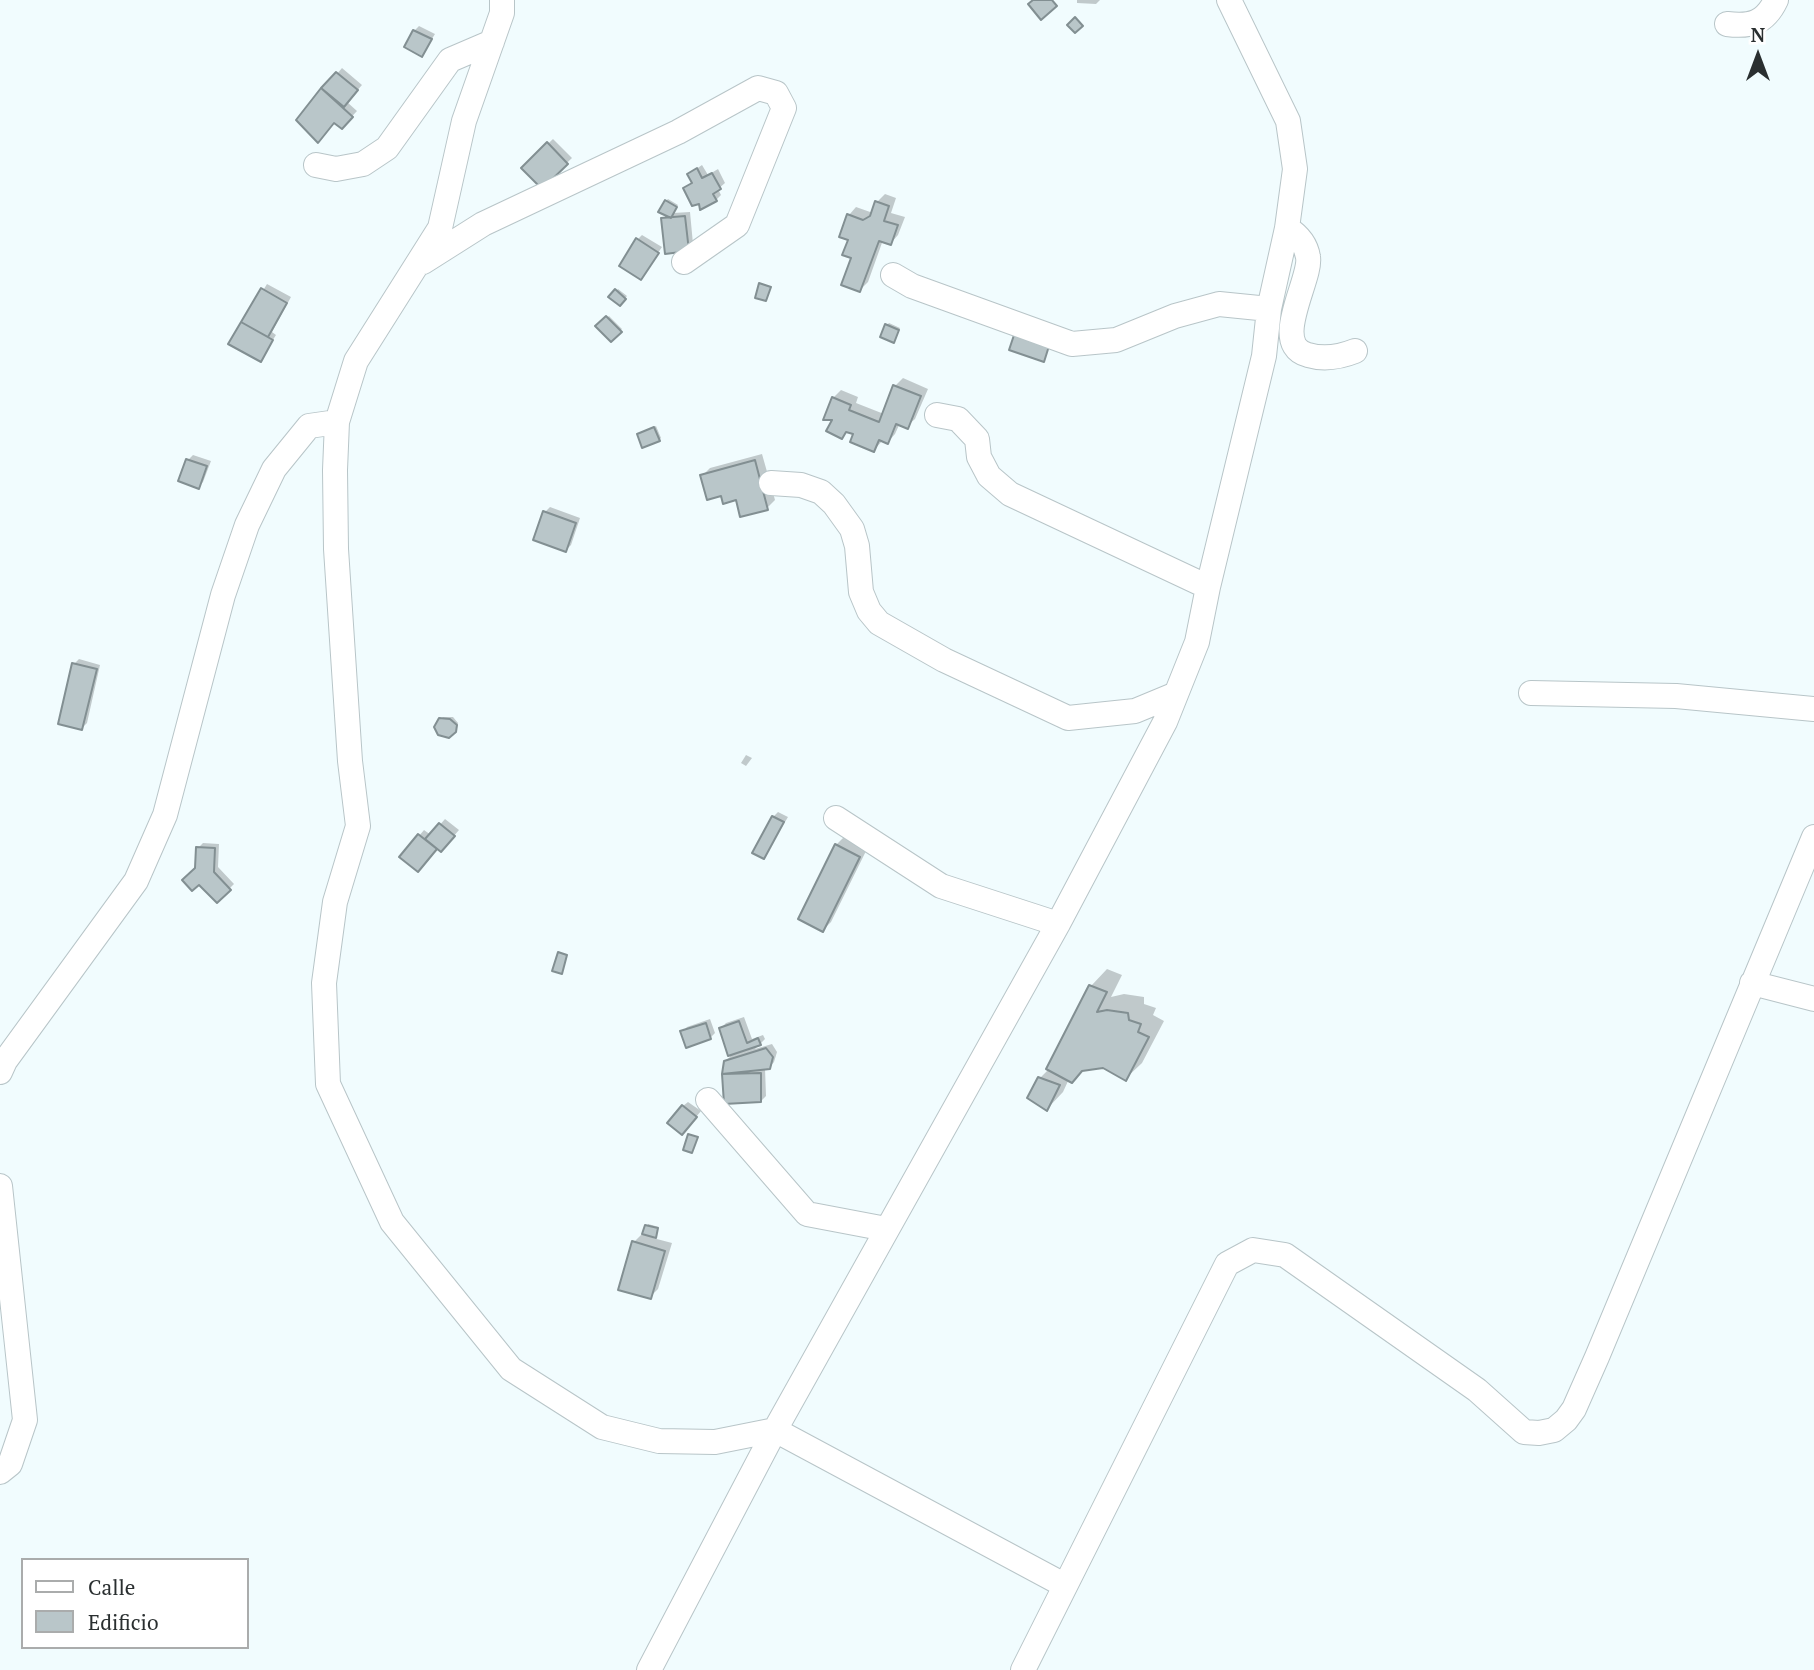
<!DOCTYPE html>
<style>
body{margin:0}
#map{position:relative;width:1814px;height:1670px;overflow:hidden;background:#f1fcfe;font-family:"PT Serif",serif}
canvas{display:block}
.legend{position:absolute;left:21px;top:1558px;width:228px;height:91px;box-sizing:border-box;background:#fff;border:2px solid #aaacac;margin:0;padding:9px 12px;list-style:none;font-size:21px;color:#2a2f30}
.legend li{display:flex;align-items:center;gap:14px;height:35px}
.legend b{width:35px;border:2px solid #aaacac}
.north{position:absolute;left:1723px;top:21px;width:70px;height:70px;-webkit-text-stroke:5px #fff;paint-order:stroke;rotate:0deg;font-size:19px;font-weight:700;line-height:28px;text-align:center;color:#2a2f30}
.north::after{content:'';display:block;margin:auto;width:24px;height:32px;background:#2a2f30;clip-path:polygon(50% 0,100% 100%,50% 72%,0 100%)}
</style>
<div id="map">
<canvas width="1814" height="1670"></canvas>
<ul class="legend">
<li><b style="height:9px;background:#fff"></b>Calle</li>
<li><b style="height:19px;background:#b9c6c9"></b>Edificio</li>
</ul>
<div class="north">N</div>
</div>
<script>
const c = document.querySelector('canvas').getContext('2d');
c.lineJoin = 'round';
function fillPath(path, color) { c.fillStyle = color; c.fill(path, 'evenodd'); }
function trace(path, color, width, dash) { c.strokeStyle = color; c.lineWidth = width; c.lineCap = dash ? 'butt' : 'round'; c.setLineDash(dash || []); c.stroke(path); }
fillPath(new Path2D(`
 M1077 0H1100L1096 4 1077 3Z
 M419 26 435 34 422 55 414 31Z
 M342 68 362 85 347 102 357 111 342 127 334 122 298 120Z
 M553 139 572 158 542 187 523 168Z
 M702 165 708 175 718 169 725 183 718 189 721 195 716 200 700 202 685 189 693 182 689 174Z
 M885 194 896 198 891 213 905 217 898 235 891 243 883 240 868 282 860 290 850 239 849 215 856 207 873 213 877 202Z
 M668 199 678 205 673 213 690 212 693 244 688 249 663 219 667 214 666 201Z
 M642 235 662 247 641 278 638 239Z
 M267 284 291 297 272 332 276 335 260 360 231 343Z
 M618 289 627 296 620 304 611 297Z
 M609 316 622 329 611 340 598 326Z
 M889 323 900 328 895 339 887 325Z
 M903 378 928 389 915 419 907 426 900 423 895 434 888 442 883 440 874 450 855 433 848 431 842 437 834 419 833 398 841 390 858 397 856 403 884 414 895 386Z
 M656 426 661 438 659 440 639 434Z
 M762 454 775 500 767 508 722 494 702 476 710 468Z
 M193 455 211 461 203 482 198 487 188 460Z
 M550 507 580 518 571 545 566 550 545 512Z
 M79 659 100 665 87 723 82 728 74 664Z
 M443 717H453L458 723 457 728 449 736 441 719Z
 M746 755 752 758 746 766 741 763Z
 M778 812 788 817 764 857 773 817Z
 M445 819 459 830 446 845 437 846 423 864 402 856 424 830 431 835Z
 M844 837 867 849 831 922 823 930 836 845Z
 M203 843 219 844 218 867 234 884 217 901 199 883 198 848Z
 M1107 969 1122 975 1111 997 1124 994 1144 997V1004L1156 1008 1153 1015 1164 1021 1142 1063 1125 1079 1103 1066 1084 1069 1069 1079 1063 1092 1047 1109 1040 1078 1049 1069 1091 986Z
 M744 1017 752 1039 763 1035 765 1039 755 1049 772 1044 777 1052 774 1062 769 1068H765L766 1096 761 1101 725 1102V1061L730 1057 721 1028 726 1023Z
 M710 1019 715 1033 710 1038 682 1032 687 1027Z
 M688 1102 701 1111 687 1128 683 1106Z
 M648 1224 659 1227 653 1238 672 1243 658 1289 650 1297 634 1242 642 1234 644 1235Z`), '#0003');
const building = new Path2D(`
 M1033 0H1052L1057 6 1041 20 1028 4Z
 M1075 17 1083 26 1075 33 1067 25Z
 M413 30 432 39 422 57 404 47Z
 M336 72 358 90 344 107 321 88Z
 M321 88 353 117 342 129 334 123 318 143 296 120Z
 M547 142 568 164 542 189 521 168Z
 M697 168 702 178 712 173 721 189 713 194 717 201 700 210 699 204 692 206 683 188 692 183 687 174Z
 M665 200 677 207 671 218 658 212Z
 M875 201 889 206 884 221 898 225 891 245 879 241 860 292 841 285 851 258 842 255 848 240 839 237 847 214 863 220 870 216Z
 M685 216 689 251 665 254 661 218Z
 M636 238 659 253 641 280 619 266Z
 M759 283 771 287 766 301 755 298Z
 M261 288 287 303 268 337 241 322Z
 M615 289 626 299 620 306 608 297Z
 M606 316 622 332 611 342 595 326Z
 M241 322 273 340 261 362 228 344Z
 M885 324 899 330 894 343 880 337Z
 M1014 335 1049 346 1044 362 1009 350Z
 M893 385 921 396 908 429 896 424 888 444 879 440 874 452 850 442 853 434 846 432 842 439 826 431 832 420H823L832 397 851 405 849 410 879 422Z
 M654 427 660 441 642 448 637 434Z
 M186 459 207 466 199 489 178 481Z
 M755 460 768 510 740 517 736 500 723 504 721 496 707 500 700 475Z
 M543 511 576 523 566 552 533 540Z
 M72 663 97 669 82 730 58 724Z
 M439 718 450 719 457 725 456 732 449 738 438 735 434 727Z
 M772 816 784 822 764 859 752 853Z
 M439 823 455 836 441 852 425 839Z
 M418 834 437 849 418 872 399 857Z
 M835 844 860 857 823 932 798 919Z
 M196 847 215 848 214 872 231 890 217 903 199 885 192 891 182 880 195 868Z
 M558 952 567 955 562 974 552 971Z
 M1089 985 1107 992 1097 1012 1107 1010 1128 1013 1129 1020 1141 1024 1138 1032 1149 1037 1126 1081 1103 1068 1082 1071 1072 1083 1046 1069Z
 M739 1021 747 1043 758 1038 761 1045 728 1056 719 1028Z
 M706 1023 711 1039 686 1048 680 1031Z
 M766 1048 773 1057 770 1069 722 1074 724 1061Z
 M761 1073V1102L724 1104 722 1074Z
 M1038 1077 1060 1085 1047 1111 1027 1098Z
 M682 1105 697 1117 682 1135 667 1123Z
 M688 1134 698 1137 692 1153 683 1150Z
 M645 1225 658 1228 656 1238 642 1234Z
 M632 1241 665 1251 651 1299 618 1290Z`);
fillPath(building, '#b9c6c9');
trace(building, '#828f92', 2);
const minor = new Path2D(`
 M502 0V13L464 121 440 228 356 361 337 422 335 470 336 549 350 761 358 826 335 902 324 983 328 1084 392 1222 511 1369 602 1427 659 1441 715 1442 775 1430 1064 1585
 M1727 24C1751 27 1765 23 1776 0
 M316 165 336 169 363 164 387 148 450 60 492 42
 M1287 228C1298 235 1306 244 1308 257 1312 279 1269 345 1308 355 1325 360 1340 357 1355 351
 M423 262 483 224 678 132 758 88 776 93 784 108 737 225 684 262
 M893 275 912 286 1072 344 1116 340 1175 316 1219 304 1269 309
 M937 415 958 419 977 439 979 457 989 476 1010 494 1208 587
 M771 483 801 485 821 492 834 504 852 529 857 546 861 592 869 611 879 623 944 660 1068 718 1135 711 1176 694
 M1531 693 1676 696 1814 709
 M836 818 941 886 1058 924
 M1752 983 1814 999
 M0 1072 5 1061 136 881 165 815 223 595 247 525 274 469 309 426 337 422
 M708 1100 807 1214 886 1229
 M0 1186 25 1420 10 1464 0 1472
 M649 1670 775 1430 1058 924 1165 722 1197 642 1208 587 1264 356 1269 309 1287 228 1295 169 1288 121 1229 0
 M1023 1670 1227 1264 1253 1250 1285 1255 1477 1390 1524 1432 1539 1433 1554 1430 1566 1420 1574 1409 1597 1357 1814 837`);
trace(minor, '#b8c5c8', 26);
trace(minor, '#fff', 24);
</script>
